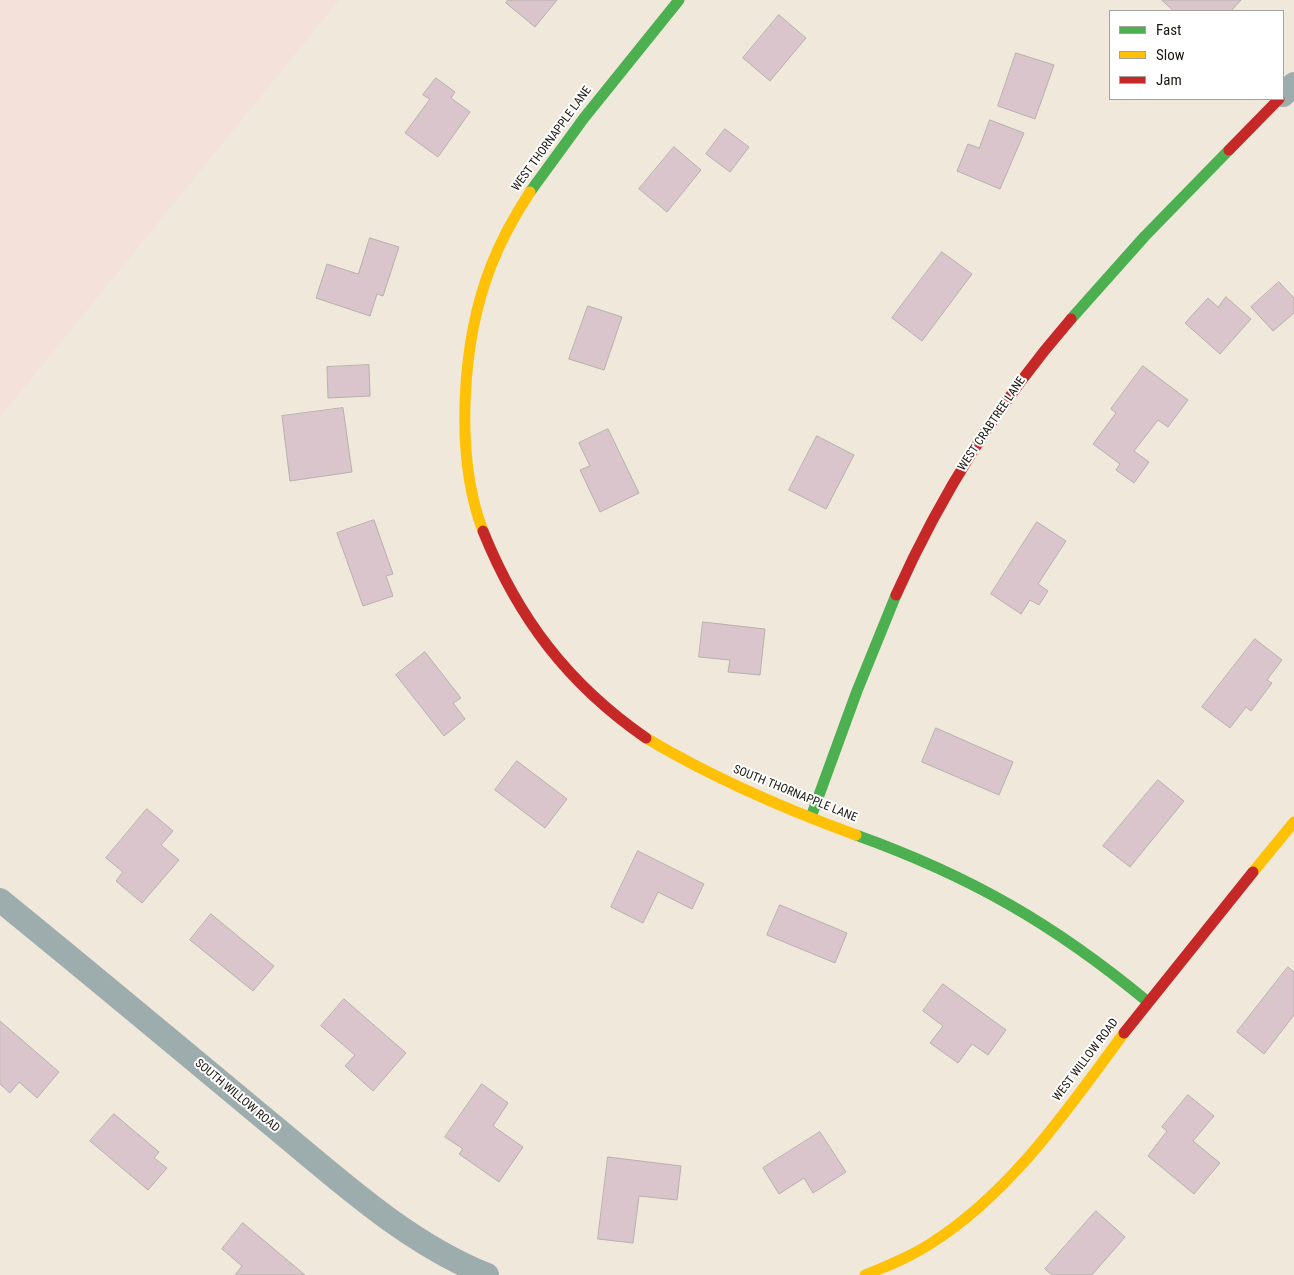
<!DOCTYPE html>
<style>
body{margin:0}
#map{position:relative;width:1294px;height:1275px;overflow:hidden;background:#efe8db;font-family:"Roboto Condensed",sans-serif}
canvas{display:block}
.legend{position:absolute;left:1109px;top:10px;width:175px;height:90px;box-sizing:border-box;background:#fff;border:1px solid #a4a29f;margin:0;padding:6px 9px;list-style:none;font-size:15px;color:#1b170e}
.legend li{display:flex;align-items:center;gap:10px;height:25px}
.legend b{width:25px;border:1px solid #a4a29f}
</style>
<div id="map">
<canvas width="1294" height="1275"></canvas>
<ul class="legend">
<li><b style="height:6px;background:#4caf50"></b>Fast</li>
<li><b style="height:6px;background:#ffc107"></b>Slow</li>
<li><b style="height:6px;background:#c62828"></b>Jam</li>
</ul>
</div>
<script>
const c = document.querySelector('canvas').getContext('2d');
c.lineJoin = 'round';
function fillPath(path, color) { c.fillStyle = color; c.fill(path, 'evenodd'); }
function trace(path, color, width, dash) { c.strokeStyle = color; c.lineWidth = width; c.lineCap = dash ? 'butt' : 'round'; c.setLineDash(dash || []); c.stroke(path); }
function drawText(font, color, halo, rows, align = 'center') {
  c.font = font + ' "Roboto Condensed",sans-serif'; c.lineWidth = 4; c.setLineDash([]); c.textBaseline = 'middle'; c.strokeStyle = halo; c.fillStyle = color; for (const [text, x, y, turn = 0] of rows) {
    c.save(); c.translate(x, y); c.rotate((+turn || 0) * Math.PI / 180); c.textAlign = isNaN(turn) ? turn : align; if (halo) c.strokeText(text, 0, 0); c.fillText(text, 0, 0); c.restore();
  }
}
fillPath(new Path2D(`
 M0 0H339L0 417Z`), '#f3e1da');
const building = new Path2D(`
 M508 0H557L535 27 506 3Z
 M1162 0H1241L1231 11H1174Z
 M779 15 806 38 770 81 743 58Z
 M1016 53 1054 65 1035 119 998 106Z
 M436 78 455 92 451 98 470 112 438 157 405 133 430 99 423 95Z
 M990 120 1024 133 1000 189 957 171 968 144 979 148Z
 M725 129 749 147 730 172 706 154Z
 M674 147 701 170 667 212 639 189Z
 M370 238 399 247 383 296 377 294 370 316 316 298 327 264 358 274Z
 M942 252 972 274 922 341 892 318Z
 M1279 282 1294 298V313L1273 331 1251 307Z
 M1226 297 1251 319 1220 354 1185 323 1208 298 1218 307Z
 M588 306 622 317 604 370 569 359Z
 M369 365 370 396 328 398 327 367Z
 M1143 366 1188 400 1168 427 1158 420 1134 451 1149 462 1134 483 1116 470 1120 464 1093 444 1116 413 1111 409Z
 M343 408 352 472 290 481 282 416Z
 M608 429 639 493 600 512 580 470 590 466 579 443Z
 M817 436 854 455 826 509 789 490Z
 M374 520 393 574 386 576 393 596 363 606 337 533Z
 M1037 522 1066 541 1038 584 1048 591 1039 605 1030 600 1021 614 991 594Z
 M703 622 765 629 760 675 728 672 730 660 699 657Z
 M1255 639 1282 660 1267 680 1272 683 1251 711 1246 707 1230 728 1202 707Z
 M425 652 461 698 453 703 465 719 444 736 396 675Z
 M936 728 1013 762 999 795 922 762Z
 M517 761 567 799 545 828 495 790Z
 M1158 780 1184 801 1130 867 1103 846Z
 M147 809 173 831 161 845 179 860 142 903 116 881 123 872 106 858Z
 M638 851 704 884 692 909 658 892 643 923 611 907Z
 M780 905 847 933 835 963 767 935Z
 M211 914 274 966 253 991 190 940Z
 M1288 967 1294 972V1015L1264 1054 1237 1032Z
 M943 984 1006 1030 988 1055 972 1044 958 1063 930 1043 943 1026 923 1011Z
 M344 999 406 1053 373 1091 345 1066 355 1055 321 1026Z
 M0 1021 59 1072 37 1098 19 1082 10 1093 0 1084Z
 M482 1084 508 1103 493 1126 523 1147 499 1182 459 1154 463 1149 445 1137Z
 M1188 1095 1214 1116 1193 1141 1220 1163 1194 1194 1148 1156 1167 1131 1162 1127Z
 M114 1114 159 1152 154 1158 167 1168 148 1190 90 1141Z
 M820 1132 846 1172 813 1193 804 1178 779 1194 763 1168Z
 M608 1157 681 1166 677 1200 639 1196 633 1243 598 1239Z
 M1096 1211 1125 1237 1092 1275H1052L1045 1269Z
 M243 1223 305 1275H235L242 1266 222 1249Z`);
fillPath(building, '#d9c5cb');
trace(building, '#b7b0ad', 1);
trace(new Path2D(`
 M1283 95 1294 84
 M0 900C91 974 181 1049 271 1124 338 1179 405 1242 487 1275`), '#9dacac', 24);
trace(new Path2D(`
 M530 192 584 118 679 0
 M1071 319 1145 236 1229 150
 M811 817 857 691 896 595
 M856 835C970 876 1054 924 1148 1002`), '#4caf50', 11);
trace(new Path2D(`
 M483 531C454 455 462 340 491 266 501 240 515 215 530 192
 M646 738C713 778 782 808 856 835
 M1253 872 1294 822
 M865 1275C887 1266 910 1257 930 1244 1011 1193 1068 1109 1124 1033`), '#ffc107', 11);
trace(new Path2D(`
 M1229 150 1279 99
 M483 531C518 618 568 684 646 738
 M896 595C941 494 999 402 1071 319
 M1124 1033 1253 872`), '#c62828', 11);
drawText('12px', '#1b170e', '#fff', [
 ["WEST THORNAPPLE LANE",552,139,-54],
 ["WEST CRABTREE LANE",992,424,-56],
 ["SOUTH THORNAPPLE LANE",795,794,22],
 ["WEST WILLOW ROAD",1086,1060,-53],
 ["SOUTH WILLOW ROAD",237,1096,40]
]);
</script>
